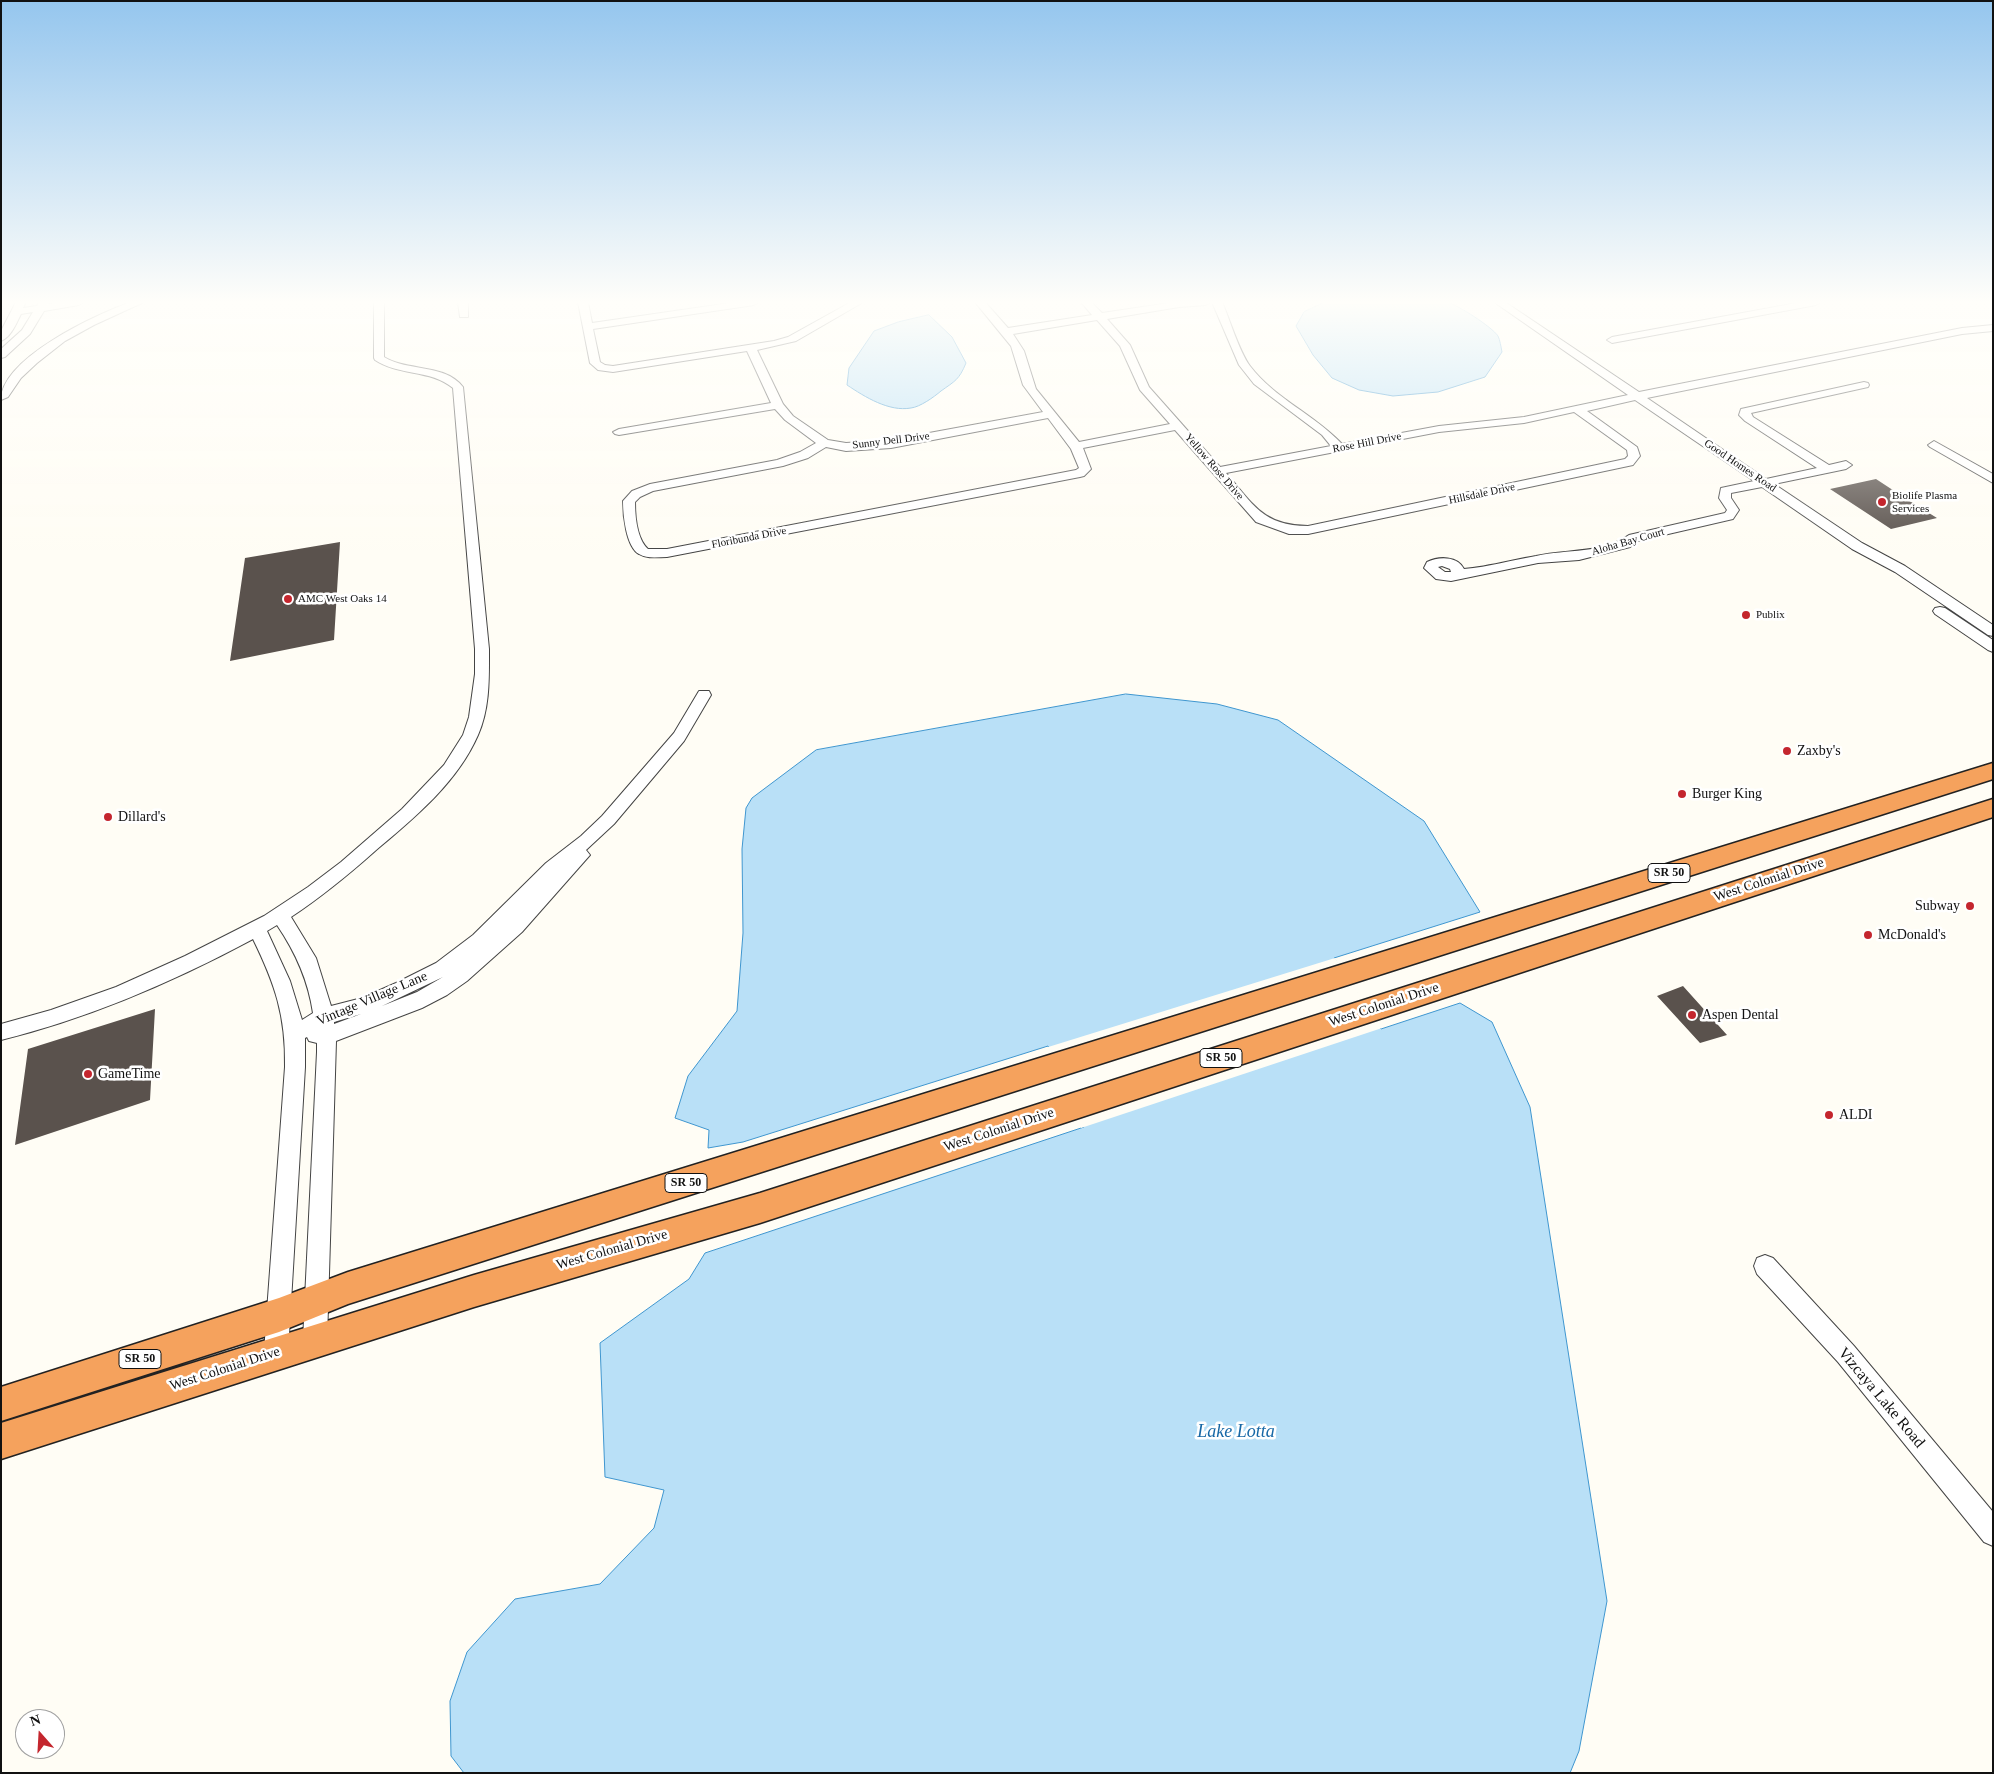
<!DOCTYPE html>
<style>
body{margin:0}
#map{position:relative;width:1994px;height:1774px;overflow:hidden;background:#fffdf5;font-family:Georgia,serif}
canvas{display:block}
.frame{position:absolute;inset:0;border:2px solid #111;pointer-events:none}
.north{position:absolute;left:15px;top:1709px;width:50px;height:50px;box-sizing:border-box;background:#fff;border:1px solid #a0a0a0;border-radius:50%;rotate:341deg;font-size:14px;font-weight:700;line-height:20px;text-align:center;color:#111}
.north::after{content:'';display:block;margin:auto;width:18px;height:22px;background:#c4262e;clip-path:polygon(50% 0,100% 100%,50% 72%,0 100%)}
</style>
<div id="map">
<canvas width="1994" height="1774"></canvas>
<div class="frame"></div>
<div class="north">N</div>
</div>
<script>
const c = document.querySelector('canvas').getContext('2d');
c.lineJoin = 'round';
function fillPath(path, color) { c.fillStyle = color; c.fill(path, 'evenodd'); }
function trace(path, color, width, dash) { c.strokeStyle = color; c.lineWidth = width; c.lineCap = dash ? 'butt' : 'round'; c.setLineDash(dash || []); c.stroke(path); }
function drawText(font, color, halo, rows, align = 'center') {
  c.font = font + ' Georgia,serif'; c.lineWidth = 5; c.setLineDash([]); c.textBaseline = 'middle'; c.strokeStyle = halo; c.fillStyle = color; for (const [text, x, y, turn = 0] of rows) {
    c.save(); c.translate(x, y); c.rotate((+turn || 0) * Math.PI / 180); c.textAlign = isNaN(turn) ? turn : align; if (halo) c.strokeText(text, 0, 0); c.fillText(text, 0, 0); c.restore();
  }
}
const water = new Path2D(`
 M1325 302H1447C1458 305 1492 327 1498 336 1500 340 1501 347 1502 352L1485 377 1438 392 1393 396 1359 390 1332 378 1313 355 1296 326 1304 312Z
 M929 315 952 337 966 363C959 380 955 381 941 391 934 397 920 407 911 408 889 412 865 397 847 385L849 368 874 331 898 322Z
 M1126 694 1217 704 1278 720 1424 821 1480 912 1334 958 1381 1029 1460 1003 1492 1022 1530 1107 1607 1601 1579 1751 1570 1773H464L451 1756 450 1701 467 1652 515 1599 600 1584 654 1528 664 1490 605 1477 600 1343 689 1279 705 1253 1084 1127 1048 1046 743 1142 708 1148 709 1130 675 1118 688 1076 737 1011 743 933 742 849 746 808 752 798 816 750Z`);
fillPath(water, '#b9e0f7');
trace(water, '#3f96cf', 1);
fillPath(new Path2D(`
 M1335 958 1382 1028 1081 1128 1045 1048Z`), '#fffdf5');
fillPath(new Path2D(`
 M1876 479 1908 500 1937 518 1891 529 1830 489Z
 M340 542 334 640 230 661 245 558Z
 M1683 986 1727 1035 1700 1043 1657 996Z
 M155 1009 150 1100 15 1145 28 1049Z`), '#5a524d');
const minor = new Path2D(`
 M16 302H26L23 308 37 306 39 302H49L48 304 63 302H84L79 305 44 311 30 334 5 357 1 358V349L22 330 33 312 21 314C16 324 11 337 1 341V331Z
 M131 302H144L94 325 65 341 37 363 21 378 8 397 1 400C1 358 97 314 131 302Z
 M374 302H384V357C408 372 444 363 463 387L489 649C489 678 490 708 478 735 457 783 414 818 375 851 348 875 321 897 291 917L316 958 331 1006 362 998 396 983 436 963 473 935 546 863 581 836 602 816 674 733 699 691H709L711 695 684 741 614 824 586 850 590 855 522 932 467 981 447 995 422 1008 336 1041 327 1340 323 1348 315 1352 307 1348 303 1340 317 1052V1043L309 1041 307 1037 305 1038V1067L288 1352 284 1360 276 1364 268 1360 264 1352 285 1067C286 1016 275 984 253 939 173 982 89 1018 1 1040V1024L51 1010 116 987 185 956 264 916 308 887 341 862 402 809 444 765 463 735 469 717 475 674V649L453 388C430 369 399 376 375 360L374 358ZM277 925C296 953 308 980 313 1013L302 1020 290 981 267 931ZM443 977 417 992 382 1006ZM361 1014 334 1024V1022Z
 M458 302H468V317H460Z
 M578 302H588L592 323 737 302H759L754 305 593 329 600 362 605 365 613 366 774 341 788 337 851 302H862L860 304 796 341 757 350 783 404 793 416 828 440 846 443 891 440 1043 412 1023 385 1011 346 975 302H985L1008 328 1092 315 1081 302H1091L1102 313 1176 302H1211L1206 305 1179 307 1107 319 1130 345 1149 387 1220 467 1331 446 1322 435 1254 384 1239 365 1212 302H1222C1230 320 1239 351 1250 366 1274 398 1315 415 1342 444L1439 426 1524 417 1628 395 1494 302H1505L1639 392 1962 328 1993 325V331L1962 334 1647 398 1766 479 1817 468 1745 421 1739 415 1741 409 1864 382 1868 383 1869 385 1868 387 1751 413 1753 417 1829 465 1846 461 1852 465 1846 469 1774 484 1862 543 1905 566 1993 625V636L1988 635 1895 572 1852 549 1762 487 1731 493V498L1739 510 1733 519 1638 541 1630 547 1579 560 1538 563 1451 581 1436 579 1424 568 1427 562C1439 556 1458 556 1464 569 1489 567 1512 560 1536 556 1567 549 1602 554 1629 535L1725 513 1727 510 1719 498 1721 488 1754 481 1635 400 1587 411 1637 447 1640 456 1633 465 1308 534H1289L1256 522 1175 430 1083 448 1091 469 1084 476 1080 477 667 557C658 557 647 559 639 554 626 547 623 514 623 501L632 491 650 484 777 460 800 452 816 443 785 420 775 409 619 435 615 434 613 432 619 429 771 403 747 351 613 372 598 370 590 363ZM1097 320 1120 346 1140 390 1170 424 1079 442 1036 389 1024 351 1013 334ZM1574 412 1627 450 1628 456 1625 459 1308 526C1263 526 1253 504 1226 473L1439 432 1524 423ZM1048 418 1071 449 1079 468 1076 470 667 549H648C637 539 635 516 635 502L640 497 653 491 783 466 808 458 826 447 846 451 891 448ZM1442 566 1450 569 1451 572H1445L1438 567Z
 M1802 302H1821L1816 305 1612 343 1607 340 1612 337Z
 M1934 441 1993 474V483L1930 447 1928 445Z
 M1940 607 1945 608 1993 640V652L1988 650 1935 614 1933 611 1935 608Z
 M1765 1255 1773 1258 1854 1346 1993 1512V1546L1984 1542 1838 1362 1757 1274 1754 1266 1757 1258Z`);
const highway = new Path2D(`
 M1993 763V779L348 1304 279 1332 1 1421V1387L279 1298 348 1272Z
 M1993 799V817L760 1223 474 1307 1 1459V1423L474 1275 760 1193Z`);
trace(minor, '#444', 2);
trace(highway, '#222', 3);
fillPath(minor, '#fff');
fillPath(highway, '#f5a25d');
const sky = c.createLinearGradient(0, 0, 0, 550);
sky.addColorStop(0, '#95c6ee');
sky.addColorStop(0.55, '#fffefa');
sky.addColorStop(1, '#fffefa00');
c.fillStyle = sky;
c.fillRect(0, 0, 1994, 550);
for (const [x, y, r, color] of [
 [1882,502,5,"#c4262e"],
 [288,599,5,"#c4262e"],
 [1746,615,5,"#c4262e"],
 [1787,751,5,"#c4262e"],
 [1682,794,5,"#c4262e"],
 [108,817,5,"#c4262e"],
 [1970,906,5,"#c4262e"],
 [1868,935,5,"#c4262e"],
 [1692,1015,5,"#c4262e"],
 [88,1074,5,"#c4262e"],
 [1829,1115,5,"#c4262e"]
]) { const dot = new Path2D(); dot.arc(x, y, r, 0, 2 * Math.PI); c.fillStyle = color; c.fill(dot); trace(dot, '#fff', 2); }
drawText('11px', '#111', '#fff', [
 ["Sunny Dell Drive",891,441,-7],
 ["Rose Hill Drive",1367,443,-11],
 ["Good Homes Road",1740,466,34],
 ["Yellow Rose Drive",1214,467,49],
 ["Hillsdale Drive",1482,494,-12],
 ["Floribunda Drive",749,538,-11],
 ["Aloha Bay Court",1628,542,-16]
]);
drawText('11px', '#111', '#fff', [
 ["Biolife Plasma",1892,496],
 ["Services",1892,509],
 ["AMC West Oaks 14",298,599],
 ["Publix",1756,615]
], 'left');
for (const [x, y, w] of [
 [1669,873,42],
 [1221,1058,42],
 [686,1183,42],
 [140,1359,42]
]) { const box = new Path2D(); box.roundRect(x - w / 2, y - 9.5, w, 19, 4); c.fillStyle = '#fff'; c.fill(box); trace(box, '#111', 1); }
drawText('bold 12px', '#111', null, [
 ["SR 50",1669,873],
 ["SR 50",1221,1058],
 ["SR 50",686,1183],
 ["SR 50",140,1359]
]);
drawText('14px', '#111', '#fff', [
 ["Zaxby's",1797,751],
 ["Burger King",1692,794],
 ["Dillard's",118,817],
 ["Subway",1960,906,"right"],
 ["McDonald's",1878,935],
 ["Aspen Dental",1702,1015],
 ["GameTime",98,1074],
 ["ALDI",1839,1115]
], 'left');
drawText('14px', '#111', '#fff', [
 ["West Colonial Drive",1769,880,-18],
 ["Vintage Village Lane",372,999,-23],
 ["West Colonial Drive",1384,1005,-18],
 ["West Colonial Drive",999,1130,-18],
 ["West Colonial Drive",612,1250,-16],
 ["West Colonial Drive",225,1369,-18]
]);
drawText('16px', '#111', '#fff', [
 ["Vizcaya Lake Road",1881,1398,50]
]);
drawText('italic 18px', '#1768a6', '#fff', [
 ["Lake Lotta",1236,1432]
]);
</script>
